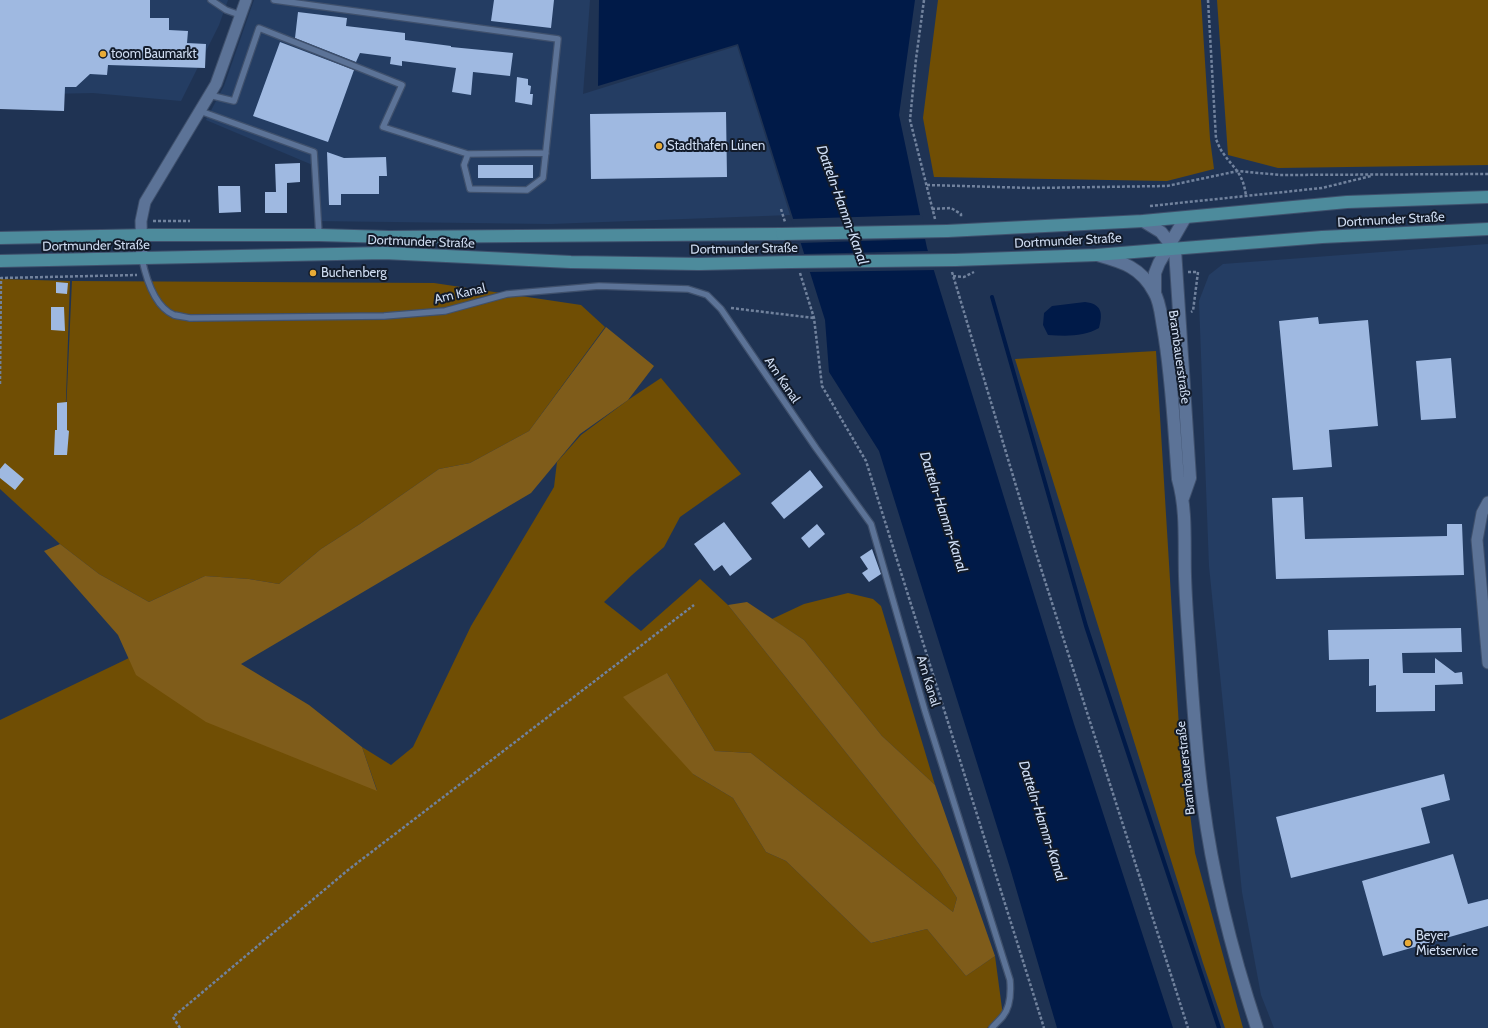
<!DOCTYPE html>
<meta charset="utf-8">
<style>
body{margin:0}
canvas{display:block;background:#1f3353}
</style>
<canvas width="1488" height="1028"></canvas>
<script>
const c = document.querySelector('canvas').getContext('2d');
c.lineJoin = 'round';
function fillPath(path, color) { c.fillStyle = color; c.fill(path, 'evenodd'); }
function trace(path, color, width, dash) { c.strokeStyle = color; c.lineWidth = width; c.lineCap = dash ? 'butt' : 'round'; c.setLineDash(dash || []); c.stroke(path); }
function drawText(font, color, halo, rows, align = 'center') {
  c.font = font + ' Cabin,sans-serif'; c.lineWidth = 4; c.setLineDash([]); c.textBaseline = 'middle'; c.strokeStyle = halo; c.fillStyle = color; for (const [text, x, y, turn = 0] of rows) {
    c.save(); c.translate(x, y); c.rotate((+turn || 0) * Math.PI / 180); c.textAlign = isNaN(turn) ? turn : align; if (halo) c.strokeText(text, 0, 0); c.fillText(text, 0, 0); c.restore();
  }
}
fillPath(new Path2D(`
 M0 0H228L219 25 181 101 93 93 0 95Z
 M254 0H590L583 94 737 46 790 215 550 224 315 221V166L206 120 224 86Z
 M1488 244V1028H1274L1261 995 1242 892 1209 566 1199 301 1209 275 1223 264Z`), '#243d63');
fillPath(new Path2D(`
 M938 0H1201L1210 139 1214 169 1167 181 934 177 923 118Z
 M1217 0H1488V165L1278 168 1228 155Z
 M0 279 70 281 64 456 72 281 434 283 581 305 605 327 529 431 470 463 439 469 360 524 321 549 279 584 249 579 205 576 149 602 99 574 60 544 0 489Z
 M1156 351 1179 727 1195 853 1243 1028H1225L1203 963 1015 359Z
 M661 378 741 474 680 517 664 547 632 575 604 602 641 631 700 579 728 605 939 869 957 898 953 912 751 753 715 751 667 673 693 774 733 798 766 852 786 861 871 943 927 929 966 976 995 956 1003 1016 987 1028H0V720L129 658 137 675 377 790 362 747 391 765 413 747 471 626 554 487 557 462 581 435 628 400Z
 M848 593 873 599 881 606 935 785 882 736 804 640 772 619 804 604Z`), '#704e04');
fillPath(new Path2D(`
 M606 327 654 366 628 400 580 434 531 493 241 664 309 705 362 747 377 791 206 722 136 675 118 635 44 551 60 544 99 574 149 602 205 576 249 579 279 584 321 549 360 524 439 469 470 463 529 431Z
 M747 602 804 640 882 736 935 785 995 956 966 976 927 929 871 943 786 861 766 852 733 798 693 774 623 697 667 673 715 751 751 753 953 912 957 898 939 869 728 605Z`), '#7f5c1a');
fillPath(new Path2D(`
 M599 0H915L899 115 927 248 1074 724 1173 1028H1057L1010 868 879 451 829 372 825 320 738 44 598 86Z
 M1085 302C1102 304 1103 313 1099 328 1084 337 1066 336 1048 335L1043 325 1044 313 1052 306Z`), '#001a48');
fillPath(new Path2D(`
 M922 215 927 239 799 243 791 219Z
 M930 251 936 270 808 272 802 254Z`), '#1f3353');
trace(new Path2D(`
 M992 297 1086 626 1219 1028`), '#001a48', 4);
fillPath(new Path2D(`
 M0 0H150V18H169V30L188 31 187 43 206 44 205 68 108 65 107 75 90 74 76 87H65L64 111 0 109Z
 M494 0H554L551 28 491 21Z
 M298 12 347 18 346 26 405 33V40L451 46V47L513 53 510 76 473 72 471 95 452 92 456 68 402 61V66L390 64 391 57 360 53 356 62 295 38Z
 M280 42 354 70 328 142 253 116Z
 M517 77 528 79V85L531 86 530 94H533L532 105 515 102Z
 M726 112 727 177 591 179 590 114Z
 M327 152 344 158 386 157 387 176H379V194H341V205H329Z
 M300 163V182L287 183V213H265V192H276L275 164Z
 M478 165H533V178H478Z
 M218 186H240L241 212 219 213Z
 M56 282 68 283 67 294 56 293Z
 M51 307H64L65 331 51 330Z
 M1318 317 1319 324 1368 320 1378 426 1329 430 1332 467 1293 470 1279 321Z
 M1451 358 1456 418 1421 420 1416 361Z
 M67 402V430L69 431 67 455H54L55 430H57V403Z
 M5 463 24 479 15 490 0 478V469Z
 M810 470 823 487 784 519 771 503Z
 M1303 497 1305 539 1447 536V524H1462L1464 575 1276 579 1272 498Z
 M724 522 752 559 730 576 722 565 714 571 694 544Z
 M817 524 825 534 809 548 801 538Z
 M872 549 881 574 869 582 862 573 868 569 860 557Z
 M1461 628 1462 652 1402 653 1403 673H1435V658L1455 673 1462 672 1463 684 1435 685V711L1376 712V685L1369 686V659L1329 660 1328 630Z
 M1444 774 1450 800 1421 808 1430 843 1291 878 1276 817Z
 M1453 854 1468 904 1488 899V926L1383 956 1362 881Z`), '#9fb9e1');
const lane = new Path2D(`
 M211 0 226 10 240 15
 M274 0 558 39 543 178 527 190 470 189 464 165 468 154 546 153
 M209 95 234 101 259 28 402 85 383 127 468 154
 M200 111 314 152 319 235
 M142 259C146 278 155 307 174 315 179 316 185 317 190 318L384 316 445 311 507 294 599 286 688 289 707 295 721 309 816 448 871 524 925 711 1010 980C1011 992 1011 1006 1003 1016 1000 1020 995 1024 992 1028`);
const street = new Path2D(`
 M142 259 141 221 145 202 216 84 246 0
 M1488 502 1482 513 1477 540 1488 663`);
const secondary = new Path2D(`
 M1143 221 1161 232 1175 250 1190 478 1183 498
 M1097 255C1122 262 1141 267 1154 292 1160 301 1161 316 1163 327 1172 377 1174 429 1178 479 1187 510 1184 544 1185 576 1186 609 1189 642 1191 675 1194 717 1197 760 1203 802 1213 879 1233 955 1257 1028
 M1155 292V273L1159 263 1185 218`);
const primary = new Path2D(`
 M947 231 1143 221 1347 202 1488 197
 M0 238 152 235H319L389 237 782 234
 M955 260 1096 255 1322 237 1488 229
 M0 261 384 253 571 262 699 264 790 262`);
trace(lane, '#3f506c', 8);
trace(street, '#3f506c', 13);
trace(secondary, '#3f506c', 14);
trace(primary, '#3f506c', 14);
trace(new Path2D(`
 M924 0 916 59 910 120 935 219
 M1208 0 1216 139C1218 144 1220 149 1223 153 1235 170 1243 173 1246 196
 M927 185 1032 188 1167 186 1238 171 1280 175 1488 174
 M1150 206 1322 188 1371 176
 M781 209 785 222
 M932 209 951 208 961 214V217
 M153 221H190
 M952 272 1037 556 1188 1028
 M1188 272H1198L1193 311 1191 312
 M800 273 814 318 822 386 866 461 1044 1028
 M953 276 964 277 974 272
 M731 308 814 318
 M0 384 1 278 137 275
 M180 1028 173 1017 348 870 694 605`), '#71829d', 2.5, [3, 2]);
trace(lane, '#5c7397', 5.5);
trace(street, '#5c7397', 11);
trace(secondary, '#5c7397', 12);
trace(primary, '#4d8b9c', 12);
const primaryBridge = new Path2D(`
 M782 234 947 231
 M790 262 955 260`);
trace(primaryBridge, '#3f506c', 14, []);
trace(primaryBridge, '#4d8b9c', 12);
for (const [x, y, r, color] of [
 [103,54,4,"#e8ab37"],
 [659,146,4,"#e8ab37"],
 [313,273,4,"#e8ab37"],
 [1408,943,4,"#e8ab37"]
]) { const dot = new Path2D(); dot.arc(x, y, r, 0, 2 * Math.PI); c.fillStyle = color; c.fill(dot); trace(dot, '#121b2a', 1.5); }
drawText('13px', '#cfdcf1', '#121b2a', [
 ["toom Baumarkt",111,54],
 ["Stadthafen Lünen",667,146],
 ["Buchenberg",321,273],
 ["Beyer",1416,936],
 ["Mietservice",1416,951]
], 'left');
drawText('13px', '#cfdcf1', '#121b2a', [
 ["Dortmunder Straße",1391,220,-3],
 ["Dortmunder Straße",1068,241,-3],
 ["Dortmunder Straße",421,242,2],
 ["Dortmunder Straße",96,246,-1],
 ["Dortmunder Straße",744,249,-1],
 ["Am Kanal",460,294,-13],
 ["Brambauerstraße",1179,357,82],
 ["Am Kanal",782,380,56],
 ["Am Kanal",928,681,73],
 ["Brambauerstraße",1186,768,-96]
]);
drawText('italic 14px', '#d1e0f8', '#121b2a', [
 ["Datteln-Hamm-Kanal",842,205,70],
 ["Datteln-Hamm-Kanal",943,512,72],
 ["Datteln-Hamm-Kanal",1042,821,72]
]);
</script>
